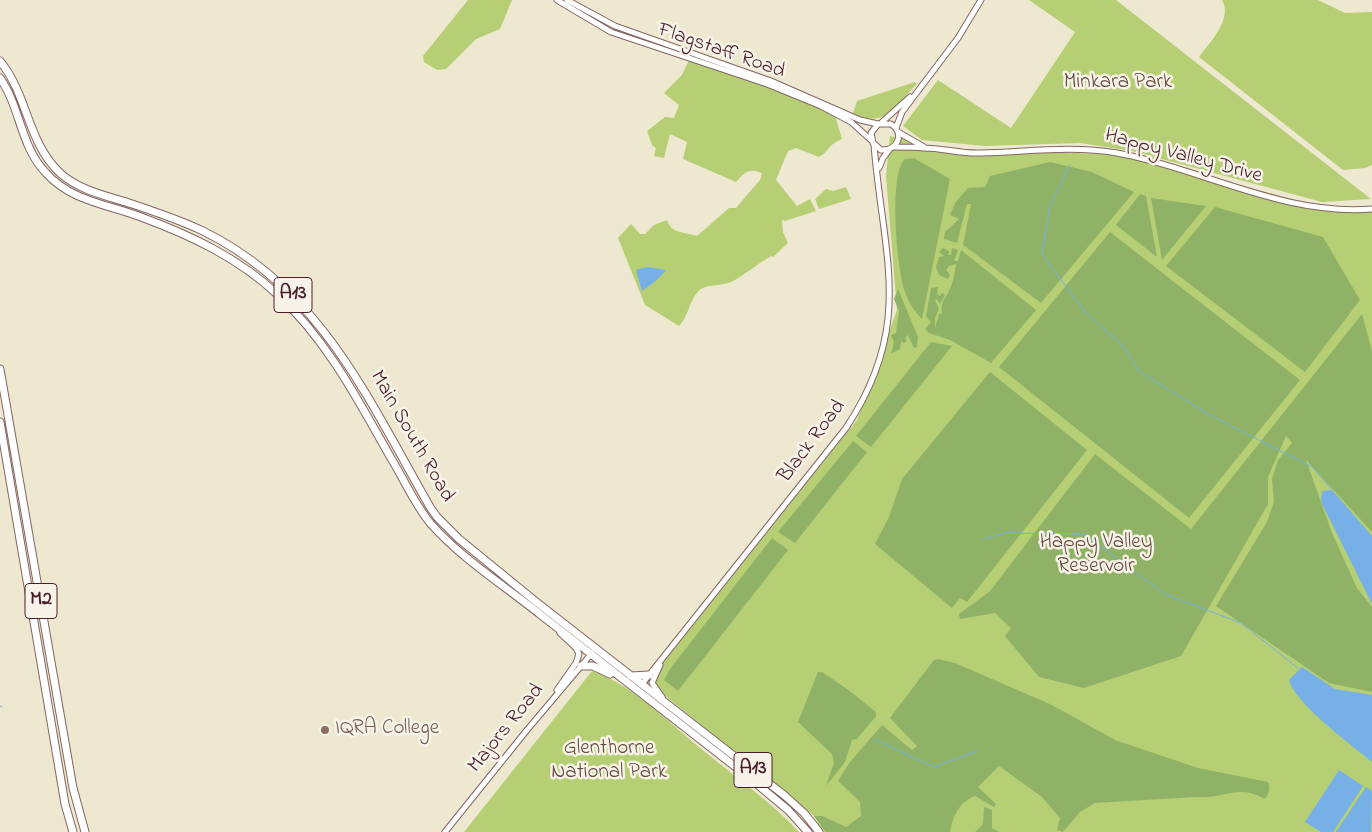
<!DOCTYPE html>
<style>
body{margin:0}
canvas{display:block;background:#ede8cf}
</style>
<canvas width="1372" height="832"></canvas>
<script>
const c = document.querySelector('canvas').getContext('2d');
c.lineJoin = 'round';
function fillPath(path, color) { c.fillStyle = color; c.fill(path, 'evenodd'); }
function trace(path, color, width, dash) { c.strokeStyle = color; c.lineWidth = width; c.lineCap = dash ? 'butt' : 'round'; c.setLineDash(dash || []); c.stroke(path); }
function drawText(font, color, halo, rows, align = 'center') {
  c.font = font + ' "Indie Flower",sans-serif'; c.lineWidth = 5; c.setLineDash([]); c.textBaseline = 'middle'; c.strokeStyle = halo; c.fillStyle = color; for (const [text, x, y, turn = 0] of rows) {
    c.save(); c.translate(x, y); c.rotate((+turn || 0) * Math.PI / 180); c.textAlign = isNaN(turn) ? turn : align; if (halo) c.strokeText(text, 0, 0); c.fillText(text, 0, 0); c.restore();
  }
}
fillPath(new Path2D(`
 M468 0H512L500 29 476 39 446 69 437 70 424 62 423 56Z
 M1029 0H1116L1371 199 1322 202 1132 151 1080 143 985 146 922 140 903 126 938 80 1011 128 1075 32Z
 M1222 0H1318L1345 13 1372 12V165L1365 168 1343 170 1199 57C1210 42 1233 19 1222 0Z
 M690 58 729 70 834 112 842 139C827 145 829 152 819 157L796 148 788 151 776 180 797 206 810 199 816 211 785 221 782 220 783 232 788 243 773 257 771 256C757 264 745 275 731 282 722 286 709 284 701 289 690 297 689 316 679 326L645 305 618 238 631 224 640 234H645L654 225 667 220C671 234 685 232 697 236L729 208H736L760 180 762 173C748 168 745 172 736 182L683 159 687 142 670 134 664 158 654 156 656 148 652 145 647 131 665 117 674 118 679 105 664 93 682 75Z
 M915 82 917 84C895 105 887 130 853 113L857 101Z
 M890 136 967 155 1049 152 1126 155 1330 209H1372V832H823L814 816 648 682 857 420 897 310 886 176Z
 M846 187 851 199 819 209 815 199 826 189 833 191Z
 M592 671C633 685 667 721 700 748 734 776 769 800 799 832H464Z`), '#b6cf74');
fillPath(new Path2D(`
 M914 158 950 179 922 319C914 311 909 303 905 292 897 270 888 174 905 159Z
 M1050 162 1092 172 1134 192 1041 303 963 245 971 204H967L957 243 944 239 945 232 959 219 950 215 955 203 968 188 985 187 990 176Z
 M1140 194 1146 196 1157 257 1116 225Z
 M1151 198 1206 206 1162 260Z
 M1215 207 1323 237 1360 300 1305 372 1166 266Z
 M1110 232 1300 380 1189 518 999 367Z
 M943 248 949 251 948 255H951L952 248 958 250 954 261H958L961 250 1036 310 991 363 950 340 929 333 925 329 931 322 926 316 931 288 938 287 937 294 940 296 942 293 945 295 940 304 937 299 935 300 939 309 935 318V328L939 314 942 313C940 304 945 298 949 291 953 284 955 271 956 264L949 266 946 270 950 275 948 279 939 275 936 267 939 257 944 256 939 252Z
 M898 289 918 337 917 347 914 348 908 335 905 338 907 341 904 343 901 341 900 349 891 354 894 342 891 335 896 333 899 311 894 299Z
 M1362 314 1372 351V532L1306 460 1332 533 1357 588 1372 607V692L1329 683 1216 606 1267 522 1274 502 1272 479 1278 460 1292 443 1286 436 1268 477V504L1181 656 1084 688 1039 677 1005 636 1011 628 995 613 960 619 959 614 990 591 1095 454 1191 529Z
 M931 342 952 346 871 447 856 436Z
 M990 372 1087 450 967 602 960 598 952 608 875 544 889 517 902 479Z
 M853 441 867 452 795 543 778 532Z
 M772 538 788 550 678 691 664 680 670 669Z
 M938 659 955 663 1052 705 1115 740 1198 768 1268 782C1271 789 1269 793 1265 799 1237 783 1223 800 1195 797L1095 803 1080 812 1063 832 1057 830 1060 818 1042 797 999 766 978 787 996 804 994 807 975 796C959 802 953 816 950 832H826L814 816H822L846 827 861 816 860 802 838 781 850 762 882 725 912 750 917 746 890 718 934 660Z
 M818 672H822L847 689 876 712V716L857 739 852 740 845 762 826 786 834 763 832 754 798 722Z
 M984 807 992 810V828L999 832H975L983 824Z`), '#90b266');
fillPath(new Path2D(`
 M647 267 666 270 657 280 642 291 636 270Z
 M1329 490 1333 491 1372 536V604L1322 504 1321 498 1323 491Z
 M1302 667 1335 689 1372 695V762C1352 745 1295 704 1289 680Z
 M1339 770 1363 786 1333 832H1321L1305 822Z
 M1366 787 1372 791 1371 832H1336Z`), '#76b0e6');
trace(new Path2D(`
 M1070 165 1050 206 1042 254 1085 312 1121 344 1140 372 1208 414 1312 467 1333 491
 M985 539 1004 533 1084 534 1165 594 1241 623 1299 669
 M0 706 2 707
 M874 739 934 767 977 751`), '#76b0e6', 1);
const secondary = new Path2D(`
 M557 0 611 32 767 84 821 106 851 122 871 140
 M567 0 615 26 771 81 860 120 878 124H891C905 133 898 151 881 150L873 143 871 133 878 124
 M882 122 910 97
 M896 128 902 112 958 38 981 0
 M898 132 924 147
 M894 147C904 147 914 147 924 148 943 148 961 154 981 153 1026 152 1072 145 1117 153 1203 169 1283 216 1372 209
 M879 168 883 158 889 150
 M660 665 652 683 662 697
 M642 684 846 428C915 324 883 257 874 145
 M557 690 576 663 579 654 576 648 560 633
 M445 832 527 730 592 653`);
const highway = new Path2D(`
 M0 61C28 95 27 142 60 173 80 191 108 196 132 204 156 212 180 220 203 231 321 289 368 399 430 507L437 517 459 539 535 601 784 795 804 813 819 832
 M0 78C21 108 20 146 46 173 71 201 107 204 141 217 190 235 239 258 278 295 328 341 359 402 392 460 405 481 415 505 431 524 462 559 505 586 541 615 611 670 681 724 751 779L788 810 808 832
 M0 369 73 788 85 832
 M0 422 65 804 73 832
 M581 666H593L610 674
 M631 676 649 675`);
trace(secondary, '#836564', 7);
trace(highway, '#836564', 9);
trace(secondary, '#fff', 5);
trace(highway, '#fff', 7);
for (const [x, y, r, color] of [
 [325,730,5,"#8d6e63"]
]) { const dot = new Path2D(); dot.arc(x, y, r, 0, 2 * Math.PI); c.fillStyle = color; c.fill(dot); trace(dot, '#f7f3e8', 2); }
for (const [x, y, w] of [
 [293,295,38],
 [41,601,32],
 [753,770,38]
]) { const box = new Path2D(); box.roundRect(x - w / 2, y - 17.5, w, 35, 4); c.fillStyle = '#f7f3e8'; c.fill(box); trace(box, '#4a1f2b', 1); }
drawText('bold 20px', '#4a1f2b', null, [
 ["A13",293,295],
 ["M2",41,601],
 ["A13",753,770]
]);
drawText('21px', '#4a1f2b', '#f7f3e8', [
 ["Flagstaff Road",721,52,19],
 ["Happy Valley Drive",1183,157,15],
 ["Main South Road",411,437,60],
 ["Black Road",813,442,-53],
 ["Majors Road",507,729,-51]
]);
drawText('21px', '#654b3d', '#f7f3e8', [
 ["Minkara Park",1118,84],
 ["Happy Valley",1096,544],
 ["Reservoir",1096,568],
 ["Glenthorne",609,750],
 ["National Park",609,774]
]);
drawText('21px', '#785e54', '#f7f3e8', [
 ["IQRA College",335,730]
], 'left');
</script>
